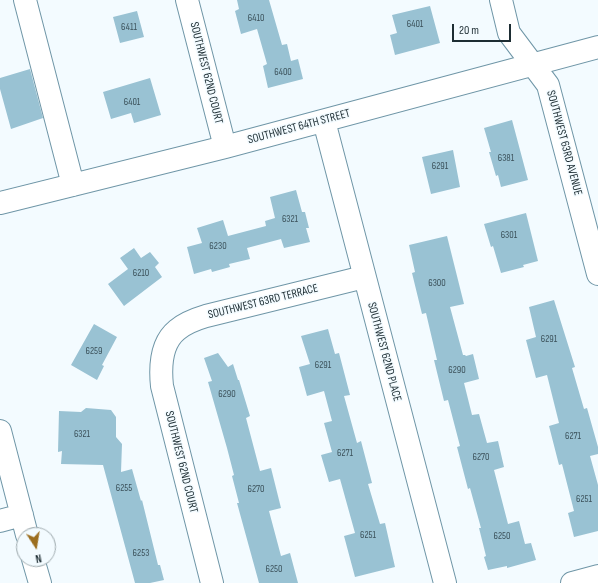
<!DOCTYPE html>
<style>
body{margin:0}
#map{position:relative;width:598px;height:583px;overflow:hidden;background:#f3fbff;font-family:"Sofia Sans Condensed",sans-serif}
canvas{display:block}
.north{position:absolute;left:16px;top:527px;width:40px;height:40px;box-sizing:border-box;background:#f3fbff;border:1px solid #9da9ad;border-radius:50%;rotate:168deg;font-size:11px;font-weight:700;line-height:16px;text-align:center;color:#1d2d33}
.north::after{content:'';display:block;margin:auto;width:14px;height:18px;background:#9c6e1f;clip-path:polygon(50% 0,100% 100%,50% 72%,0 100%)}
.scale{position:absolute;left:452px;top:24px;width:59px;height:18px;box-sizing:border-box;border:2px solid #1d2d33;border-top:0;padding-left:5px;font-size:12px;line-height:14px;white-space:nowrap;color:#1d2d33;-webkit-text-stroke:3px #f3fbff;paint-order:stroke}
</style>
<div id="map">
<canvas width="598" height="583"></canvas>
<div class="north">N</div>
<div class="scale">20 m</div>
</div>
<script>
const c = document.querySelector('canvas').getContext('2d');
c.lineJoin = 'round';
function fillPath(path, color) { c.fillStyle = color; c.fill(path, 'evenodd'); }
function trace(path, color, width, dash) { c.strokeStyle = color; c.lineWidth = width; c.lineCap = dash ? 'butt' : 'round'; c.setLineDash(dash || []); c.stroke(path); }
function drawText(font, color, halo, rows, align = 'center') {
  c.font = font + ' "Sofia Sans Condensed",sans-serif'; c.lineWidth = 3; c.setLineDash([]); c.textBaseline = 'middle'; c.strokeStyle = halo; c.fillStyle = color; for (const [text, x, y, turn = 0] of rows) {
    c.save(); c.translate(x, y); c.rotate((+turn || 0) * Math.PI / 180); c.textAlign = isNaN(turn) ? turn : align; if (halo) c.strokeText(text, 0, 0); c.fillText(text, 0, 0); c.restore();
  }
}
fillPath(new Path2D(`
 M237 0H269L282 45 287 44 291 61 298 59 303 79 268 88 263 66 267 64 257 29 241 34 235 11 239 9Z
 M430 6 440 43 395 55 390 35 397 33 392 15Z
 M137 11 144 37 120 43 113 17Z
 M30 69 43 118 11 129 0 89V78Z
 M150 78 161 115 134 123 131 113 111 119 103 92Z
 M512 120 528 180 501 187 498 175 496 176 489 152H491L484 128Z
 M453 150 460 187 431 194 422 157Z
 M296 190 302 212H305L309 228H306L310 242 284 248 281 239 247 248 250 259 229 264 230 267 212 272 211 269 194 274 187 247 202 243 197 228 223 220 228 236 266 226 265 221 275 218 270 197Z
 M526 213 538 261 523 265 524 267 501 273 493 246 491 247 484 224Z
 M447 236 464 304 450 307 463 355H465L466 356 473 354 479 379 464 383 472 415 479 414 487 443 498 441 504 467 494 470 508 524 519 521 525 544 531 543 536 560 507 568V566L488 570 484 557 486 556 479 528H481L470 488 468 489 457 447 460 446 448 400 444 401 434 360H437L426 313 422 314 412 273 415 272 409 245Z
 M134 248 141 258 150 252 159 263 155 267 162 277 124 306 108 284 128 269 120 258Z
 M554 300 575 367 572 368 584 409 587 408 598 447V454L590 456 598 485V531L574 537 568 513 574 511 562 464 559 465 549 426 559 423 547 375 536 378 526 340 536 337 529 307Z
 M94 324 117 337 102 365 104 366 97 380 71 365Z
 M328 329 335 354 339 353 350 395 344 396 357 443 361 441 372 483 368 484 380 524 385 523 395 567 355 577 344 536 355 533 340 479 329 482 321 455 332 452 324 423 332 421 324 391 307 396 299 367 310 364 301 336Z
 M218 353 228 367 233 364 238 380H239L250 416 246 418 260 471 271 468 281 508 269 511 281 556 290 553 298 583H259L237 503H239L232 476 234 475 227 448 208 382 212 381 204 358Z
 M86 408 111 410 116 417V437L122 444 121 472 132 469 141 501 142 500 158 565H160L164 580 150 583H135L103 465 61 464 62 451 58 452 59 411 81 412Z`), '#99c2d3');
const minor = new Path2D(`
 M25 0 73 185
 M187 0 225 147
 M501 0 509 33 548 85 598 274
 M324 121 445 583
 M0 203 225 147 598 47
 M0 431 27 535
 M0 521 22 515
 M33 559 40 583
 M212 583 162 386C160 367 161 343 177 330 185 323 196 319 206 316L364 277
 M572 583 598 576`);
trace(minor, '#6f96a7', 24);
trace(minor, '#fff', 22);
drawText('10px', '#3c525b', null, [
 ["6410",256,18],
 ["6401",415,24],
 ["6411",129,27],
 ["6400",283,72],
 ["6401",132,102],
 ["6381",506,158],
 ["6291",440,166],
 ["6321",290,219],
 ["6301",509,235],
 ["6230",218,246],
 ["6210",141,273],
 ["6300",437,283],
 ["6291",549,339],
 ["6259",94,351],
 ["6291",323,365],
 ["6290",457,370],
 ["6290",227,394],
 ["6321",82,434],
 ["6271",573,436],
 ["6271",345,453],
 ["6270",481,457],
 ["6255",124,488],
 ["6270",256,489],
 ["6251",584,499],
 ["6251",368,535],
 ["6250",502,536],
 ["6253",141,553],
 ["6250",274,569]
]);
drawText('12px', '#1d2d33', '#f3fbff', [
 ["SOUTHWEST 62ND COURT",206,73,76],
 ["SOUTHWEST 64TH STREET",299,127,-15],
 ["SOUTHWEST 63RD AVENUE",564,143,75],
 ["SOUTHWEST 63RD TERRACE",263,302,-14],
 ["SOUTHWEST 62ND PLACE",384,352,75],
 ["SOUTHWEST 62ND COURT",181,462,76]
]);
</script>
